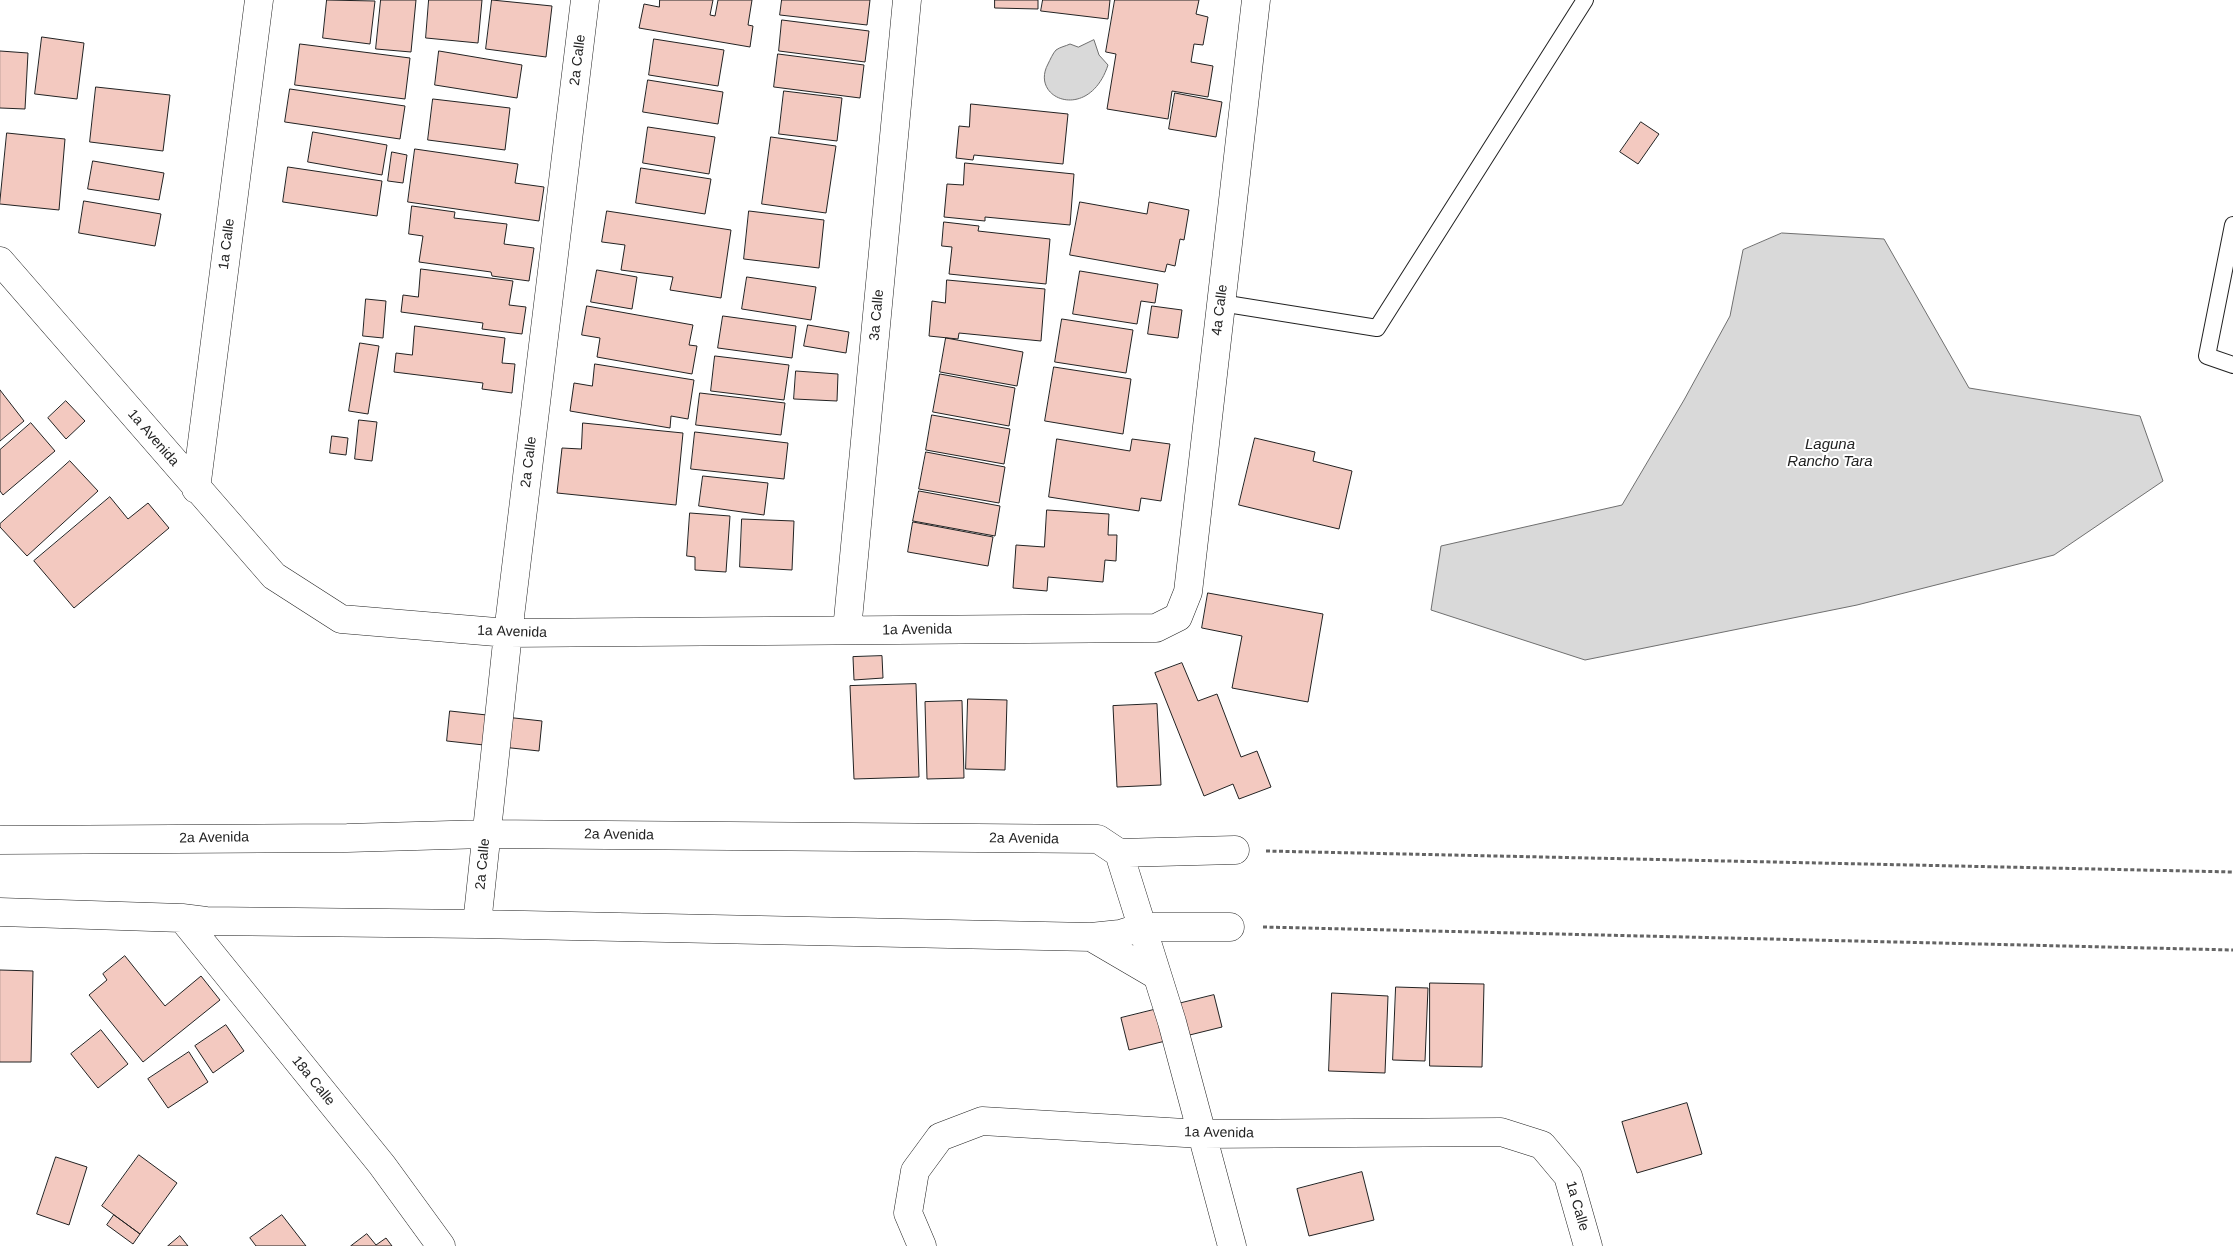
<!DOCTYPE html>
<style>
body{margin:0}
canvas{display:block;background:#fff}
</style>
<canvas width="2233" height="1246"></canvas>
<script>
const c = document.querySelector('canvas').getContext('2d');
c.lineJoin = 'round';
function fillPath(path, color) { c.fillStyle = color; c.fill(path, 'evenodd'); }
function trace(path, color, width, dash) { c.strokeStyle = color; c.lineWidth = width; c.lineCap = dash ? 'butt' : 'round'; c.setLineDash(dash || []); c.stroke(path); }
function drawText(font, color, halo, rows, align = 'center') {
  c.font = font + ' Arial,sans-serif'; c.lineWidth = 4; c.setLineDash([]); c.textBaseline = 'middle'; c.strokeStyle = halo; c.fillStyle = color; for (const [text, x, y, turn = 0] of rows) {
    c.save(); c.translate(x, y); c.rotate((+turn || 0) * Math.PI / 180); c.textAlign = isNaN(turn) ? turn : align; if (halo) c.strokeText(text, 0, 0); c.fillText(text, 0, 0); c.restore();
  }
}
const water = new Path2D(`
 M1094 40 1099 55 1108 65C1089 123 1029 99 1048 64 1050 60 1053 53 1056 50 1060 47 1066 46 1070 44L1078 47Z
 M1782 233 1884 239 1969 388 2140 416 2163 481 2054 555 1857 605 1585 660 1431 610 1441 546 1622 505 1684 400 1730 316 1743 250Z`);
fillPath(water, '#d9d9d9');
trace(water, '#6f6f6f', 1);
const building = new Path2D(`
 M327 0 375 1 370 44 323 38Z
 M381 0H416L411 52 376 49Z
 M429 0H482L478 43 426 38Z
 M492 0 552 6 546 57 486 49Z
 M660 0H713L710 15 715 16 718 0H752L748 25 753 26 750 47 639 28 644 4 659 7Z
 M782 0H870L867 25 780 15Z
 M995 0H1038V9L995 8Z
 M1043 0H1110L1108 19 1041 11Z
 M1115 0H1199L1196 14 1208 17 1203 45 1194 44 1191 62 1213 66 1208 97 1172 91 1168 119 1107 109 1116 54 1106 52Z
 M782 20 869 31 865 62 779 51Z
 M42 37 84 43 77 99 35 94Z
 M654 39 724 50 718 86 649 75Z
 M300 44 410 58 405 99 295 85Z
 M0 51 28 53 25 109 0 108Z
 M439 51 522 65 517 98 435 85Z
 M778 54 864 65 860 98 774 87Z
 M648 80 723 92 718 124 643 112Z
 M96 87 170 95 163 151 90 142Z
 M290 89 405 106 400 139 285 122Z
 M784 91 842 98 837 141 779 134Z
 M1175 93 1222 102 1216 137 1169 129Z
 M433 99 510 108 505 150 428 140Z
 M971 104 1068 114 1063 164 974 155 973 160 956 158 959 126 969 127Z
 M1641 122 1659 134 1638 164 1620 152Z
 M648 127 715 137 709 174 643 163Z
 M313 132 387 145 382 175 308 162Z
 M7 133 65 139 59 210 0 204Z
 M771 137 836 146 826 213 762 204Z
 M415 149 518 164 515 183 544 187 539 221 408 202Z
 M392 152 407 155 403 183 388 181Z
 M93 161 164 173 159 200 88 189Z
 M965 163 1074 174 1070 225 985 217V221L944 217 947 184 963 185Z
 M288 167 382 181 377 216 283 202Z
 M641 168 711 179 705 214 636 203Z
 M84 201 161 214 155 246 79 233Z
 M1080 202 1147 214 1149 202 1189 210 1184 240 1180 239 1175 266 1167 264 1165 272 1070 255Z
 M412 206 455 212 454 218 507 224 504 244 534 248 529 281 492 276 491 272 419 262 423 236 409 234Z
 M607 211 731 230 721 298 670 290 673 277 621 270 625 245 602 242Z
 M749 211 824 220 819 268 744 259Z
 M944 222 979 226 978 231 1050 239 1046 284 949 274 952 247 942 246Z
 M421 269 513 281 509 305 526 307 522 334 482 329 483 323 401 312 403 295 418 297Z
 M597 270 637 277 632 309 591 302Z
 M1080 271 1158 284 1155 303 1141 301 1137 324 1073 314Z
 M747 277 816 287 811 320 742 309Z
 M947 280 1045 289 1041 341 959 333 958 339 929 336 932 301 945 303Z
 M366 299 386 301 383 338 363 336Z
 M587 306 693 325 689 345 697 346 692 374 597 357 600 338 582 335Z
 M1152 306 1182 310 1178 338 1148 334Z
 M723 316 796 326 792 358 718 348Z
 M1062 319 1133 330 1126 373 1055 362Z
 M808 325 849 332 846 353 804 346Z
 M415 326 505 338 502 363 515 364 512 393 482 389 483 383 394 372 396 353 412 355Z
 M946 338 1023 352 1017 386 940 372Z
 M360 343 379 346 368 414 349 411Z
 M715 356 789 365 784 400 711 391Z
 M595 364 694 380 688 419 671 416 670 428 570 411 574 383 592 386Z
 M1054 367 1131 379 1123 434 1045 421Z
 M796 371 838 374 837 401 794 399Z
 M940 374 1015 388 1009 426 933 412Z
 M0 390 24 421 0 441Z
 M700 393 785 403 781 435 696 425Z
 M66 401 85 421 66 439 48 418Z
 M932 415 1010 429 1004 464 926 450Z
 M359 420 377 422 372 461 355 459Z
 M31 423 55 451 3 495 0 491V450Z
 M583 423 683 433 676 505 557 493 562 448 581 449Z
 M695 432 788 443 784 479 691 469Z
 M332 436 348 438 346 455 330 453Z
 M1255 438 1315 452 1313 461 1352 471 1339 529 1239 505Z
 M1057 439 1130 451 1132 439 1170 444 1161 501 1141 498 1139 511 1049 497Z
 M926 452 1005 467 999 503 919 489Z
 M70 461 98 491 27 556 0 527V524Z
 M703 476 768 483 764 515 699 506Z
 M919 491 1000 506 995 536 913 521Z
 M110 497 128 519 148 503 169 528 74 608 34 561Z
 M1047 510 1109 514 1108 535H1117L1116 561 1105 560 1103 582 1048 577 1047 591 1013 588 1016 545 1044 547Z
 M690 513 730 516 726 572 695 570V557L687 556Z
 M742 519 794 521 792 570 740 567Z
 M913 522 993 537 988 566 908 552Z
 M1208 593 1323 614 1308 702 1232 688 1242 636 1202 628Z
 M882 656 883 678 854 680 853 657Z
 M1182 663 1198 701 1217 694 1241 757 1257 751 1271 787 1239 799 1233 784 1204 796 1155 673Z
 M916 684 919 777 854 779 850 686Z
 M968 699 1007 700 1005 770 966 769Z
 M962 701 964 778 927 779 925 702Z
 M1157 704 1161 785 1117 787 1113 706Z
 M450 711 542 721 539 751 447 741Z
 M125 956 165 1006 201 976 220 1000 143 1062 89 995 107 980 103 974Z
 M0 970 33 971 31 1062H0Z
 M1430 983 1484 984 1482 1067 1430 1066Z
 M1396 987 1428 988 1425 1061 1393 1060Z
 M1332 993 1388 996 1385 1073 1329 1071Z
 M1214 995 1222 1027 1129 1050 1121 1018Z
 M226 1025 244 1051 213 1073 195 1046Z
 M101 1030 128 1064 98 1088 71 1054Z
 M189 1052 208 1082 168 1108 148 1079Z
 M1687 1103 1702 1154 1637 1173 1622 1122Z
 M139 1155 177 1183 140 1234 102 1206Z
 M56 1157 87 1167 69 1225 37 1214Z
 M1362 1172 1374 1220 1309 1236 1297 1189Z
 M114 1215 140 1234 133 1244 107 1225Z
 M282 1215 306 1246H256L250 1238Z
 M367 1234 376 1245 386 1238 392 1246H351Z
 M180 1236 188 1246H168Z`);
fillPath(building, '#f3c9c0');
trace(building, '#222', 1);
const service = new Path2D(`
 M2233 225 2207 356 2233 365
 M1221 303 1377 328 1585 0`);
const minor = new Path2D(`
 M0 261 274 576 341 619 508 633 1156 628 1178 617 1188 592 1256 0
 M196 489 259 0
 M847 630 907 0
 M0 840 347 838 485 834 1098 839 1119 853 1235 850
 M1119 853 1172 1022 1232 1246
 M0 912 182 918 206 921 477 924 1091 937 1120 934 1142 927H1230
 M182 918 382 1165 441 1246
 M477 924 508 633 585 0
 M1091 937 1156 975
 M922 1246 908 1213 915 1171 940 1137 982 1121 1202 1134 1501 1132 1542 1145 1568 1176 1588 1246`);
trace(service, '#222', 18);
trace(minor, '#222', 29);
trace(new Path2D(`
 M1266 851 2233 872
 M1263 927 2233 950`), '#646464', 3, [4, 2.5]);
trace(service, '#fff', 16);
trace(minor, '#fff', 28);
drawText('14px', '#222', '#fff', [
 ["2a Calle",578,60,-83],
 ["1a Calle",227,244,-83],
 ["4a Calle",1220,310,-83],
 ["3a Calle",877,315,-85],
 ["1a Avenida",153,438,49],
 ["2a Calle",529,462,-83],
 ["1a Avenida",917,630,-1],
 ["1a Avenida",512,632,2],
 ["2a Avenida",619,835,1],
 ["2a Avenida",214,838,-1],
 ["2a Avenida",1024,839,1],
 ["2a Calle",483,864,-85],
 ["18a Calle",313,1081,51],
 ["1a Avenida",1219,1133,1],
 ["1a Calle",1577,1206,74]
]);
drawText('italic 15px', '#222', '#fff', [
 ["Laguna",1830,445],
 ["Rancho Tara",1830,462]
]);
</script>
